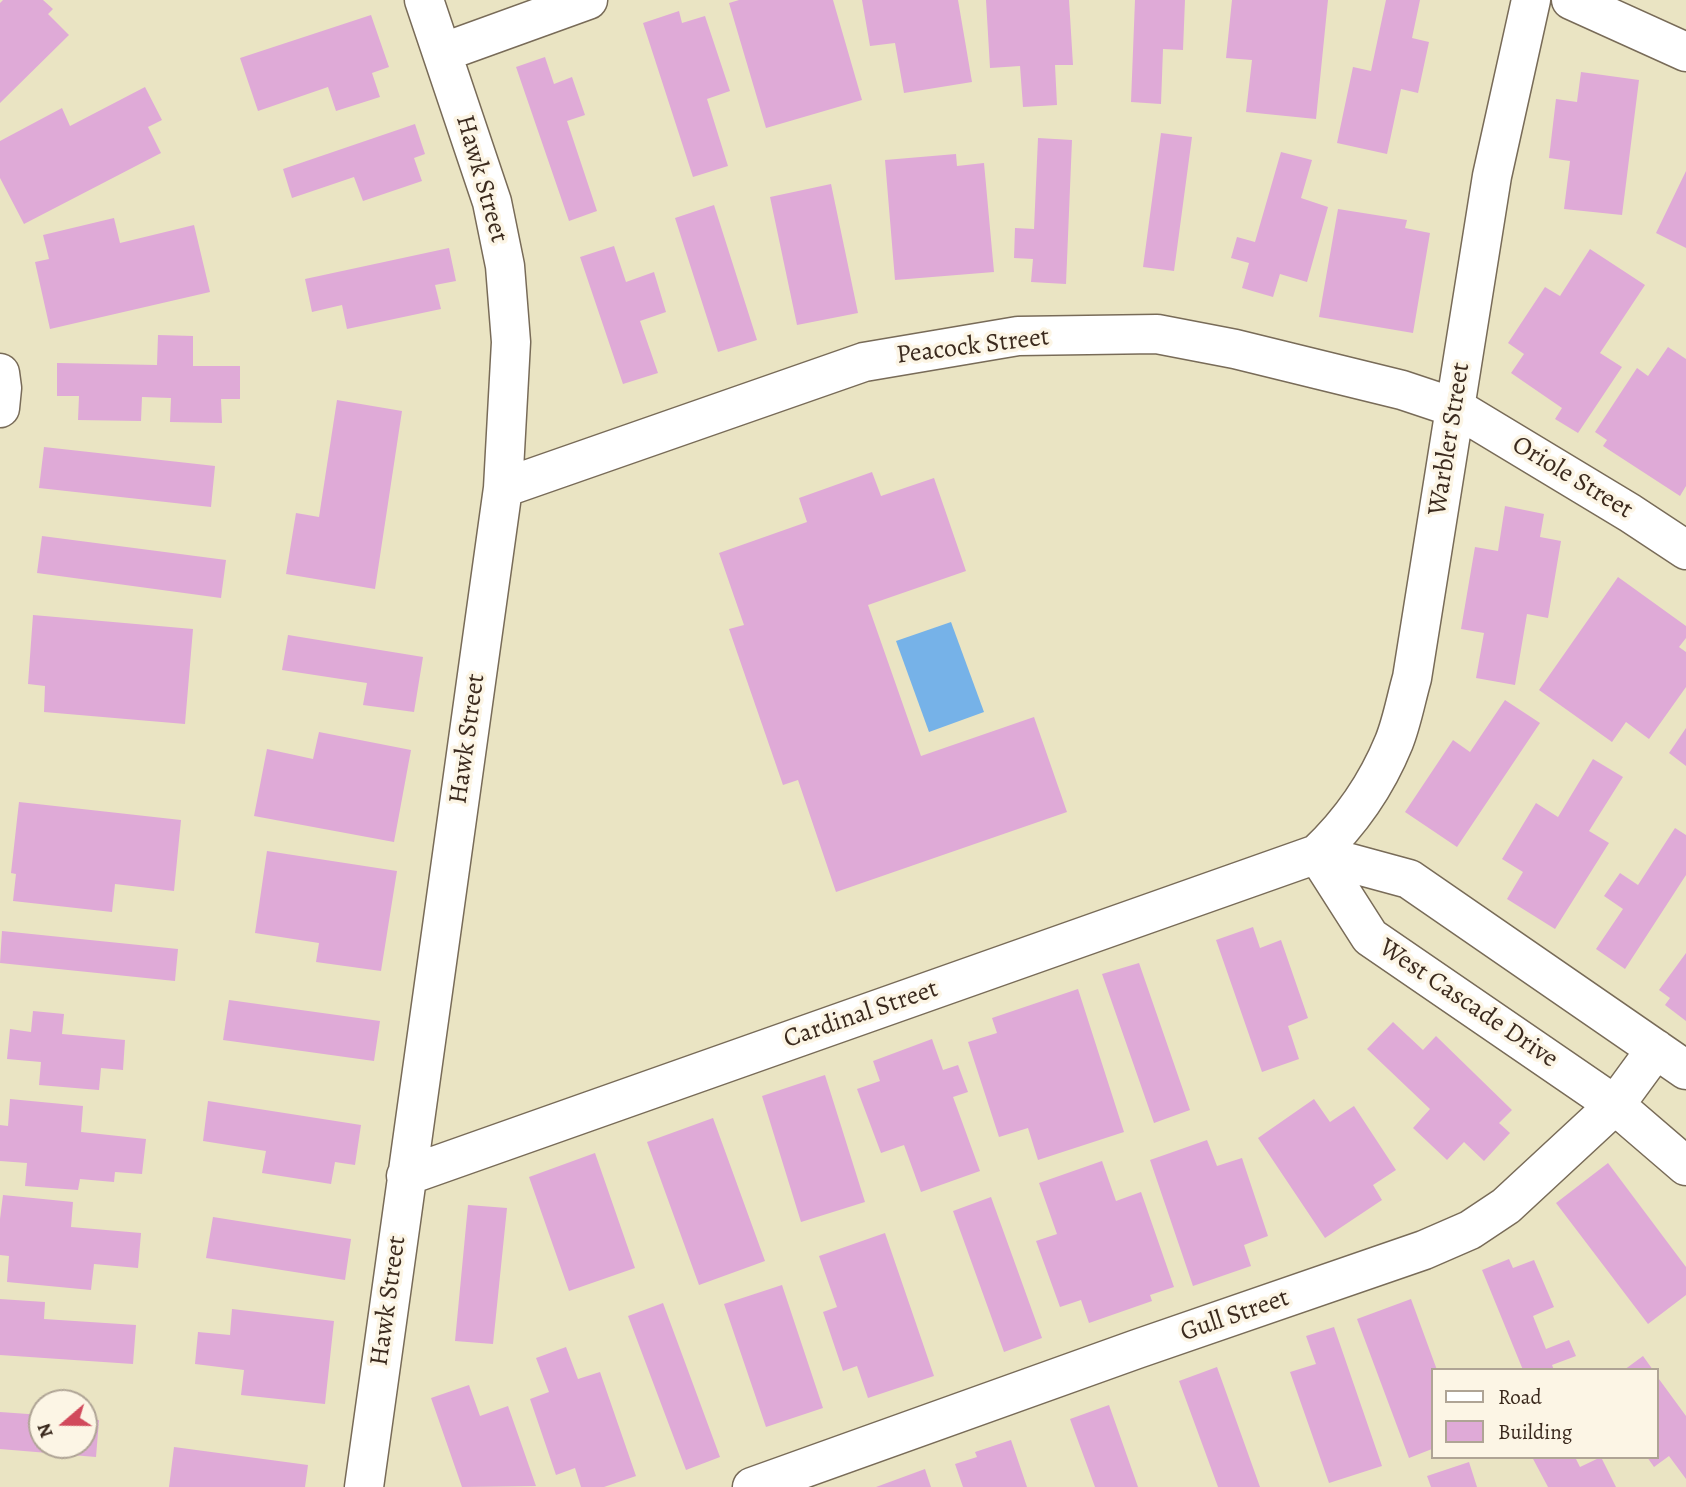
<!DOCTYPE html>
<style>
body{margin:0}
#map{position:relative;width:1686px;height:1487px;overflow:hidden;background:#eae4c3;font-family:Alegreya,serif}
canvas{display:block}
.legend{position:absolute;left:1431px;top:1368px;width:228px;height:91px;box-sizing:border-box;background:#fcf5e5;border:2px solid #afa495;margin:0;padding:9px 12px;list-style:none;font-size:21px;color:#3b2a1e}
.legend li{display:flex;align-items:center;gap:14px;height:35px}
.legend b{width:35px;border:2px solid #afa495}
.north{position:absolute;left:28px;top:1389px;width:70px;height:70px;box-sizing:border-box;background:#fcf5e5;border:2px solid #afa495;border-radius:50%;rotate:250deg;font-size:19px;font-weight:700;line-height:28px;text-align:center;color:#3b2a1e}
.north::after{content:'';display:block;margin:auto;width:24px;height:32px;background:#d1495b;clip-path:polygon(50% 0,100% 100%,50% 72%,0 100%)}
</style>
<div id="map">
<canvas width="1686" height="1487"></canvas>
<ul class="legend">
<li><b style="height:9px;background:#fff"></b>Road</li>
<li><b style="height:19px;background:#dfaad7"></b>Building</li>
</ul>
<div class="north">N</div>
</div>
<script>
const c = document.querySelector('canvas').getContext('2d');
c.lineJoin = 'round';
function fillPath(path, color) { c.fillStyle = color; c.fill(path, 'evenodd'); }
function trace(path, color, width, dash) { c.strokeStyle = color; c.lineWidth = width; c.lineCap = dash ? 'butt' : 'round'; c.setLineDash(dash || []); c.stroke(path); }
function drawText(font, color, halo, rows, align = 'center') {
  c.font = font + ' Alegreya,serif'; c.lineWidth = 7; c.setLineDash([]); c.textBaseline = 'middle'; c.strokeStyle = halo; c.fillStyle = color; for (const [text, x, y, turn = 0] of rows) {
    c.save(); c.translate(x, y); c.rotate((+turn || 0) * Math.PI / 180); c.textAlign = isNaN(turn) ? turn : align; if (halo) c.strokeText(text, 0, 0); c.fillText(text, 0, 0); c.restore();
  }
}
fillPath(new Path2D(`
 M951 622 984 712 929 732 896 641Z`), '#76b2e8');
fillPath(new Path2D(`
 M3 0H43L53 9 48 14 69 35 0 103V3Z
 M739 0H833L862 100 766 128 729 3Z
 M862 0H958L972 82 904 93 895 43 870 46Z
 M986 0H1069L1073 65H1055L1057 105 1023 107 1020 66 990 68Z
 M1135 0H1185L1183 50 1163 49 1161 104 1131 102Z
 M1232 0H1328L1316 119 1246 112 1252 60 1226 58Z
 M1386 0H1420L1412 38 1429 42 1418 93 1401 89 1387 154 1337 143 1353 67 1371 71Z
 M679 11 682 23 705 16 730 91 707 99 728 166 693 177 643 23Z
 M371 15 389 67 372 73 380 97 336 111 328 87 258 111 240 58Z
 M545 57 554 84 572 77 585 115 567 121 597 211 569 221 516 67Z
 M1581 72 1639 80 1622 215 1564 209 1570 161 1549 158 1556 99 1577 102Z
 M145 87 162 120 148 127 161 153 24 224 0 178V141L62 108 70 126Z
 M415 124 425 154 414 158 422 181 363 201 354 177 292 198 283 169Z
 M1161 133 1192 137 1174 271 1143 267Z
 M1038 138 1072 140 1066 284 1031 282 1033 259 1014 258 1015 228 1034 229Z
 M1281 152 1312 160 1301 198 1328 207 1307 282 1280 274 1273 297 1242 288 1249 263 1231 258 1237 237 1255 242Z
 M956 154 957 166 984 163 994 272 895 280 885 160Z
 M1686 171V248L1656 233Z
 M831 184 858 313 797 325 770 197Z
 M714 205 757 340 718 352 675 218Z
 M1338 209 1407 220 1405 228 1430 233 1413 333 1319 317Z
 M114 218 120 243 194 225 210 292 50 329 35 262 49 259 43 235Z
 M614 246 626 282 654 272 666 312 640 321 658 373 623 384 580 257Z
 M449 248 456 281 435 285 441 309 347 329 342 305 312 312 305 279Z
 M1590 249 1645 285 1600 353 1622 367 1578 433 1555 419 1562 408 1511 373 1524 354 1508 343 1545 287 1560 296Z
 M158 335 193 336V366H240V399H221L222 423 170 422 171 398 142 397 141 421 78 420 79 396H57V363L157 365Z
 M1668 347 1686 359V486L1680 496 1603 446 1607 440 1595 432 1637 368 1648 376Z
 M337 400 402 411 375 589 286 574 296 513 319 517Z
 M44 447 215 466 211 507 39 488Z
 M872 472 881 496 934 478 966 571 868 605 921 756 1034 717 1067 812 836 892 798 780 783 785 729 629 744 625 719 553 807 522 799 498Z
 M1505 506 1544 514 1540 537 1561 541 1548 618 1527 614 1515 685 1476 678 1484 633 1461 629 1475 547 1498 551Z
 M42 536 226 560 221 598 37 573Z
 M1618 577 1686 626V638L1679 647 1686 652V687L1649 739 1626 722 1612 742 1539 690Z
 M33 615 193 629 185 724 44 712 45 686 28 684Z
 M288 635 423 657 414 712 363 705 367 683 282 670Z
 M1505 700 1540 723 1457 847 1405 812 1453 740 1470 752Z
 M1686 728V766L1669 753Z
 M319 732 411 750 394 842 254 816 267 749 313 759Z
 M1593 759 1623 777 1589 831 1609 843 1555 929 1507 899 1523 872 1502 859 1536 803 1558 817Z
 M19 802 181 820 174 891 115 884 112 912 13 901 16 874 11 873Z
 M1675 828 1686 835V875L1625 969 1596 949 1623 909 1604 896 1620 873 1638 885Z
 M267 851 397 871 381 971 316 962 319 943 255 933Z
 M1253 927 1260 948 1281 940 1308 1018 1288 1026 1299 1059 1262 1072 1216 940Z
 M2 931 178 949 175 981 0 963Z
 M1686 953V1021L1665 1005 1670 998 1659 990Z
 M1139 963 1190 1110 1154 1123 1102 974Z
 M1078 989 1124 1132 1038 1160 1028 1128 999 1137 968 1042 997 1033 992 1018Z
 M229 1000 380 1021 374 1061 223 1040Z
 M33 1011 64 1014 62 1034 125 1040 123 1070 101 1068 99 1090 39 1085 41 1062 7 1059 10 1029 31 1032Z
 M1393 1022 1423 1050 1436 1036 1512 1110 1499 1123 1510 1133 1484 1161 1464 1142 1447 1160 1413 1128 1430 1109 1367 1049Z
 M932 1039 943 1070 958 1065 968 1092 953 1097 980 1171 921 1192 904 1145 881 1153 857 1089 880 1081 873 1061Z
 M825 1075 865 1202 801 1222 762 1096Z
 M10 1099 83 1106 81 1132 146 1139 142 1174 115 1172 114 1182 80 1179 78 1190 25 1186 27 1163 0 1161V1125L8 1126Z
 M1314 1099 1330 1122 1354 1106 1396 1170 1373 1185 1382 1200 1325 1238 1258 1138Z
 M208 1101 361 1125 355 1165 335 1162 331 1184 262 1173 266 1151 203 1141Z
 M713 1118 765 1261 699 1285 647 1142Z
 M1207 1140 1217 1166 1242 1158 1268 1236 1244 1245 1251 1266 1193 1286 1150 1160Z
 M595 1153 635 1268 569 1291 529 1177Z
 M1102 1161 1116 1201 1141 1192 1174 1287 1150 1295 1152 1301 1089 1323 1081 1300 1060 1307 1036 1241 1057 1234 1039 1183Z
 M1608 1163 1686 1267V1295L1648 1324 1556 1203Z
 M3 1195 73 1202 71 1227 141 1233 138 1268 94 1264 91 1290 7 1282 9 1256 0 1255V1219Z
 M991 1197 1042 1338 1004 1352 953 1211Z
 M468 1205 507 1208 493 1344 455 1341Z
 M213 1217 351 1239 345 1280 206 1258Z
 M885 1233 934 1376 868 1398 857 1366 843 1371 823 1312 837 1307 819 1256Z
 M1509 1259 1513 1268 1534 1260 1554 1307 1533 1316 1546 1349 1569 1340 1576 1356 1552 1365 1554 1370H1523L1482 1270Z
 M782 1285 823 1408 766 1427 724 1304Z
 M0 1299 45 1302 44 1319 136 1325 133 1364 0 1355Z
 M1411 1299 1437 1370H1432V1449L1409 1458 1357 1319Z
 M663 1303 720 1457 686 1470 628 1316Z
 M232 1309 334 1321 325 1404 241 1395 244 1370 195 1364 198 1332 230 1335Z
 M1334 1327 1382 1466 1329 1483 1290 1372 1316 1364 1306 1336Z
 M566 1347 578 1379 600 1372 636 1476 604 1487H581L575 1468 556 1475 530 1399 549 1392 536 1358Z
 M1643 1356 1653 1370H1624Z
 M1217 1367 1260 1487H1218L1179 1381Z
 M1656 1375 1686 1416V1479L1669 1456 1654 1467 1647 1457H1656Z
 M469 1385 480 1416 508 1406 536 1486 462 1487 431 1398Z
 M1109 1405 1138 1487H1095L1070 1419Z
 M0 1412 42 1415V1445H84V1419L99 1420 96 1457 0 1449Z
 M1011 1440 1027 1487H963L955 1464 977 1457 975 1452Z
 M174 1447 308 1465 305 1487H169Z
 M1532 1457H1575L1580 1467 1601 1457 1616 1487H1548Z
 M1469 1462 1477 1487H1431L1427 1476Z
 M925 1469 931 1487H876Z`), '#dfaad7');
const minor = new Path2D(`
 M1571 0 1686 52
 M444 52 588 0
 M0 373 2 388 0 408
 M503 488 864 362 1018 336 1157 334 1235 349 1402 390 1456 408 1630 513 1686 550
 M1317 854 1370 937 1615 1105 1686 1166
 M1317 854 1409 879 1686 1070
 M406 1176 1317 854C1351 822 1376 786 1394 742 1402 722 1406 699 1412 678L1492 176 1531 0
 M364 1487 503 488 511 342 505 266 492 202 424 0
 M752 1487 1137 1349 1424 1250 1470 1230 1506 1206 1615 1105 1656 1049`);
trace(minor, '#786b58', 41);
trace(minor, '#fff', 38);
drawText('26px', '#3b2a1e', '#fcf5e5', [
 ["Hawk Street",481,179,74],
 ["Peacock Street",973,347,-7],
 ["Warbler Street",1450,439,-81],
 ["Oriole Street",1572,478,31],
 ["Hawk Street",468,739,-82],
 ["West Cascade Drive",1468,1004,34],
 ["Cardinal Street",861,1015,-19],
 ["Hawk Street",389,1301,-82],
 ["Gull Street",1235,1316,-19]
]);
</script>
